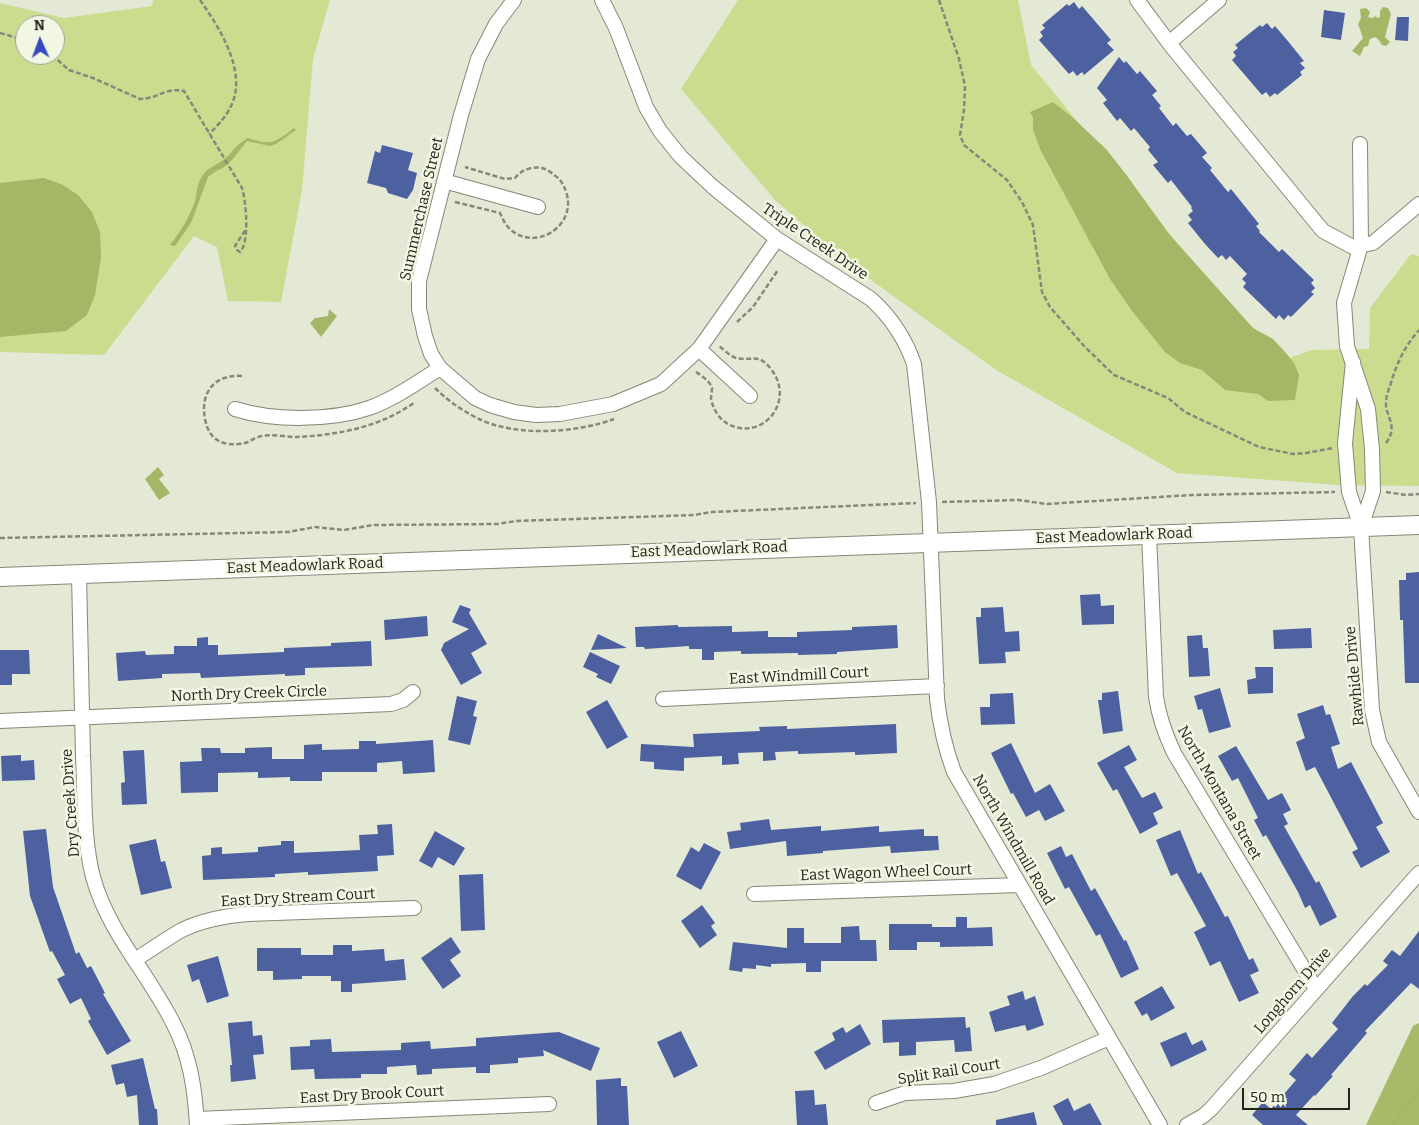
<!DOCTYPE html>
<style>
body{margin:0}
#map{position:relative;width:1419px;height:1125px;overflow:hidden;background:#e4e9d5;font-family:Bitter,serif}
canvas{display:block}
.north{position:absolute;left:15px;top:15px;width:50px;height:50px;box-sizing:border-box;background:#f2f7e3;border:1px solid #9fa394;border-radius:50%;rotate:358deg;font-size:14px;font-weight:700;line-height:20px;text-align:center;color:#23241d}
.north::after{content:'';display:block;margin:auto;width:18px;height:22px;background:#364cbe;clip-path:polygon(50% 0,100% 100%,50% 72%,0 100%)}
.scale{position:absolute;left:1242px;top:1088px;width:108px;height:22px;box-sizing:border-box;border:2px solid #23241d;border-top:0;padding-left:6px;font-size:15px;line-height:18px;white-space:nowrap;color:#23241d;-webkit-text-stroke:4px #f2f7e3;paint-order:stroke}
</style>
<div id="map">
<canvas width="1419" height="1125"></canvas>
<div class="north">N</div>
<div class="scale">50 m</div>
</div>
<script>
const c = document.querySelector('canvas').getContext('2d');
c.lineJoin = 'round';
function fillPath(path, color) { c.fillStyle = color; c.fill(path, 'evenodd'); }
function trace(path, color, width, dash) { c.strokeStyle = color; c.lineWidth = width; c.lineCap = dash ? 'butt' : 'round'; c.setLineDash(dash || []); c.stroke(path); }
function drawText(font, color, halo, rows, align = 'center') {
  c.font = font + ' Bitter,serif'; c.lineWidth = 5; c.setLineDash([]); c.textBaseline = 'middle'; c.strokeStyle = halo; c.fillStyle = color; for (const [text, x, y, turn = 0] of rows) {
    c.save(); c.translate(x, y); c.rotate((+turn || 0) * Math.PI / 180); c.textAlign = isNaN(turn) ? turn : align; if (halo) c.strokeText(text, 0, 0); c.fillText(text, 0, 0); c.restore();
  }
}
fillPath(new Path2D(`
 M153 0H330L313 59 302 190 281 302 228 301 217 247 194 236 104 355 0 352V3L64 18 152 6ZM25 25H55V55H25Z
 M738 0H1018L1031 65 1224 300 1287 359 1312 350 1369 349 1370 308 1411 254 1419 256V486L1339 485 1177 473 996 370 842 259 775 200 681 89Z`), '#cbdc8f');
fillPath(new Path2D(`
 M1419 1023V1125H1366L1413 1026Z`), '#a9b96a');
fillPath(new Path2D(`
 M1383 7 1388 8 1391 14 1385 37 1390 42 1386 46 1382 45 1379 40 1375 37 1370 39 1368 46 1364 47 1360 56 1352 51 1363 38 1358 24 1361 18 1360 9 1366 8 1370 12 1368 17 1372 18 1376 16 1377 18 1380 17V11Z
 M1053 102 1072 117 1106 149 1125 173 1169 234 1253 328 1273 339 1285 352 1294 363 1299 375 1295 400 1268 401 1258 394 1225 390 1202 370 1180 363 1165 352 1132 311 1110 279 1041 151 1033 130V118L1030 112Z
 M294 128 296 130 276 144 270 146 247 141 233 159 223 168 216 171 208 177 191 223 175 246 170 245C181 231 189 218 195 201 197 194 197 184 201 178 206 167 221 164 228 156 235 148 239 143 248 138 272 146 274 143 294 128Z
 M44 178 63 185 78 195 92 212 100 232 101 258 95 295 87 315 66 331 0 337V183Z
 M329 309 337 316 321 337 310 323 315 318 328 316Z
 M158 467 164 475 159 479 170 493 159 500 145 479Z`), '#a6b667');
trace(new Path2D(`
 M1392 1125 1419 1090`), '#a6b667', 4.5);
fillPath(new Path2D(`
 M1074 2 1079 9 1082 6 1094 20 1111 40 1107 43 1114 50 1084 75 1082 72 1077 76 1073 71 1069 74 1039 40 1043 36 1040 32 1045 28 1042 25 1067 4 1069 6Z
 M1324 10 1345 13 1341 40 1321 37Z
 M1397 17H1409L1408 41 1395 40Z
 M1267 23 1272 29 1275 26 1287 40 1304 61 1300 63 1305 68 1300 72 1302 75 1277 95 1275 93 1270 97 1266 92 1262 95 1232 60 1236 56 1233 52 1238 48 1235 45 1260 25 1262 27Z
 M1119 57 1124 63 1126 61 1137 74 1140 71 1157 91 1152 95 1161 106 1159 108 1173 126 1176 123 1187 136 1191 134 1207 153 1202 157 1212 168 1210 170 1228 192 1231 189 1259 224 1256 226 1260 231 1259 232 1279 252 1282 249 1314 280 1311 283 1315 288 1311 292 1314 294 1291 317 1288 315 1284 320 1279 315 1276 319 1243 287 1246 283 1242 279 1247 274 1230 256 1226 260 1222 255 1218 258 1205 244 1188 223 1192 220 1188 215 1193 211 1191 208 1192 207 1171 180 1168 183 1153 165 1158 162 1148 150 1150 147 1134 128 1131 131 1120 118 1117 121 1103 103 1107 100 1097 88Z
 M382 145 413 153 408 170 417 173 413 190 407 199 388 193 386 188 367 183 375 151 380 153Z
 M1419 572V683H1405L1403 620H1400L1399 580H1406V573Z
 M1100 594 1101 606 1114 605V624L1082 625 1080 595Z
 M460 605 471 609 469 613 487 644 471 653 482 673 461 685 441 650 444 643 469 629 452 622Z
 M1003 607 1005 632 1019 631 1020 651 1005 652 1006 663 979 664 976 617H981V608Z
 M427 616 428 636 385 640 384 620Z
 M678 625V627L732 626V632L768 631V637H797V632L852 630V627L897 625 898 648 837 652V654L798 655V653L741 654V651L714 652V660H702V649H689V646L645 649 644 647H636L635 627Z
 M1311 628 1312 648 1274 649 1273 630Z
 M598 634 627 648 591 650Z
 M1202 635 1203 648H1208L1210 676 1189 677 1187 636Z
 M208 637V645H218V655L284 652V648L331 646V643L371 641 372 666 305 668V675L285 676V674L201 678 200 673 162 674V678L118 681 116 653 145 651 146 655 174 654V646H197V638Z
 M0 650H29L30 674H12V685H0Z
 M590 652 620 666 611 684 596 677 598 674 583 667Z
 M1255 667H1273V693L1248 694 1247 680 1256 678Z
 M1220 688 1231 727 1209 733 1202 709 1198 710 1194 696Z
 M1118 691 1123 731 1103 734 1098 700H1102V693Z
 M1013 693 1015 724 981 725 980 707H990V694Z
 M457 696 477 701 473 716 477 717 470 745 448 740Z
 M607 700 628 737 607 749 586 712Z
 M1323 705 1326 715 1330 714 1340 744 1331 747 1338 769 1351 762 1383 823 1376 827 1390 852 1361 868 1352 852 1358 849 1315 767 1306 771 1296 742 1305 738 1297 714Z
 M896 724 897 753 855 755V752L798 754V751L775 752 776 760 763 761V752L738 753 739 764 722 765V756L684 758V771L654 769V762L640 761 641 744 694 747 693 734 760 731 759 727 787 726V729Z
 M433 740 435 772 403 774 402 761 377 763V772H322V781H290V777L258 778V772L218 773V792L181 793 180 762 202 761 201 748H220L221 753H245V748L272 747V759H304V745L322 744V750L359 749V741H376V744Z
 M1011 743 1035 793 1050 784 1065 811 1045 821 1039 810 1026 817 1013 793 1011 794 991 753Z
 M1129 745 1137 760 1124 767 1142 798 1155 792 1163 808 1153 813 1158 824 1140 834 1117 789 1113 791 1097 763Z
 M1236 746 1268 800 1282 793 1291 810 1283 814 1288 824 1284 826 1316 883 1319 881 1337 917 1320 926 1310 905 1305 908 1298 892 1266 835 1263 837 1254 820 1258 818 1238 778 1232 781 1218 756Z
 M144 750 147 804 122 805 121 783 125 782 123 751Z
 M21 755V761L34 760 35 780 2 781 1 756Z
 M769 819 771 830 821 826V831L879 826V832L924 829V836H938L939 850 891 853 890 846 823 851V853L787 856 786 841 730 849 727 832 741 830 740 823Z
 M392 824 394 855 377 856 378 871 308 875V872L275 874V877L203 880 202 856 211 855V848L222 847V854L258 852V847L281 845V841H294V853L360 850 359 835 378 834 377 825Z
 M46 829 53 887 76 954 79 952 87 968 91 966 105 993 103 994 131 1041 107 1055 88 1021 91 1019 81 998 70 1004 57 979 65 975 52 951 50 952 30 896 23 831Z
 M1180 830 1198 874 1201 872 1225 917 1228 916 1249 960 1253 958 1259 971 1250 975 1259 993 1239 1002 1220 961 1210 966 1194 932 1206 926 1177 873 1171 876 1156 840Z
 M435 831 465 848 454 866 438 857 432 868 419 861Z
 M156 839 161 862 165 861 172 888 141 895 129 845Z
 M704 843 721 852 701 890 676 876 691 847 699 852Z
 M1061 846 1066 857 1072 854 1091 891 1095 888 1124 941 1126 940 1139 969 1121 978 1100 934 1096 936 1069 887 1065 889 1047 853Z
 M483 874 485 930 461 931 459 875Z
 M702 905 715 923 711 926 717 935 700 948 681 921Z
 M956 917H967V928L992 927 993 946 940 947V942H917V950H889V924H932V927H956Z
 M859 926 860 940H876L877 961H821V972H806V963L771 964V967L756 965V969L743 968 742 972 729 970 733 942 787 948V928H804V943H841V927Z
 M1419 931V989L1411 983 1365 1031 1367 1033 1331 1075 1333 1076 1315 1096 1314 1095 1296 1115 1308 1125H1263L1252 1115 1263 1102 1271 1109 1296 1080 1289 1074 1307 1053 1312 1058 1338 1029 1332 1023 1353 996 1365 984 1367 986 1388 965 1383 961 1392 950 1400 956Z
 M451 937 461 952 450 960 461 976 443 989 421 958Z
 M333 945H352V951L384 949 385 961 404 959 406 980 352 984V992H341V981H331V976H302V979L273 980V971H257V948H301V955H333Z
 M218 956 229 996 207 1003 199 979 192 982 187 965Z
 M1162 986 1175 1008 1151 1021 1147 1013 1142 1016 1134 1002Z
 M1023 991 1025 1000 1035 996 1044 1025 1027 1031 1025 1025 995 1032 989 1012 1010 1005 1007 996Z
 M965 1017 966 1028 970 1027 972 1051 955 1052 954 1040 916 1042V1055L899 1056V1042L883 1043 882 1020Z
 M252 1021 253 1036 262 1035 264 1054 253 1055 256 1079 231 1082 230 1065H232L228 1023Z
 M860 1024 871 1044 825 1070 814 1052 835 1040 832 1033 843 1027 846 1033Z
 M681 1031 698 1066 674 1078 657 1042Z
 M559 1032 600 1048 591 1071 543 1050 544 1056 518 1058V1063L490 1065V1073H476V1067L432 1069V1074L417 1075 416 1065 387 1067V1074H361V1078L315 1079 314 1069 291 1070 290 1047 310 1046V1040L331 1039 332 1052 401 1050V1043L430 1041 431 1049 476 1046V1038Z
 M1186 1032 1192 1045 1202 1040 1207 1050 1171 1067 1160 1043Z
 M143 1058 155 1109H157L158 1125H139L137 1095 127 1097 124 1083 116 1085 111 1065Z
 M621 1078V1086H627L629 1125H597L596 1080Z
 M814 1090 815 1105 826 1104 828 1125H797L795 1091Z
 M1068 1098 1074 1111 1090 1103 1102 1125H1063L1053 1106Z
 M1034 1112 1037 1125H996V1120Z`), '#4d61a1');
const minor = new Path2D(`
 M514 0 496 24 478 59 461 115 419 281V309L425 336 431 354 440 368 475 398 490 405 514 412 536 415 560 414 613 404 661 384 699 349 777 239
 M602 0 616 28 646 107 660 131 681 157 713 187 777 239 871 299C892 318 905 338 914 364L929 502 937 699C940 725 945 748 954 772L1160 1125
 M1137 0 1172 47 1323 231 1353 247 1373 243 1419 204
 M1169 43 1219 0
 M1360 144 1361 245 1344 303 1347 346 1368 409 1372 449 1373 491 1361 527
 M444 181 538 207
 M699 349 750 396
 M1353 362 1345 443 1349 492 1361 527 1372 710 1379 742 1419 812
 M235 409C273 421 331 421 369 408 394 399 418 382 440 368
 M1149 534 1156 697C1159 717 1165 734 1174 753L1316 989
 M79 575C80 635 82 696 83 756 85 796 83 838 93 877 108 932 148 973 173 1023 190 1055 195 1089 197 1125
 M663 699 937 686
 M0 721 391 704 403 700 413 692
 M754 894 1020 885
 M135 960C150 950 165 940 180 931 201 920 225 916 248 914L414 908
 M876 1103 905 1093 954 1091 994 1084 1041 1068 1109 1038
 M197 1119 549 1104
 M1187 1125 1203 1116 1211 1109 1419 873`);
const major = new Path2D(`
 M0 577 1419 525`);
trace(minor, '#848876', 16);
trace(major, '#848876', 20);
trace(new Path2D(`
 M200 0C219 27 248 72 231 106 226 117 217 126 209 134
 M939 0 959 59 965 86 964 110 960 135 964 145 1007 180 1022 202 1033 225 1042 292 1050 307 1085 347 1114 375 1168 398 1185 412 1259 447 1293 454 1306 453 1333 448
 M0 33 25 40
 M52 55 69 70 93 78 140 99C158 99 165 87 184 91L242 188C246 201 250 242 240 252L237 250 235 246 246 229
 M455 202 500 213C503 219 505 225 510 229 535 252 575 227 567 195 565 188 563 183 558 178 553 174 549 170 542 168 532 166 521 170 515 178L505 179 465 167
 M737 322 753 307 778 270
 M696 372C702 376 710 381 712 388 712 392 711 396 711 399 713 409 719 419 728 424 763 442 796 401 771 369 758 352 751 362 736 358 730 356 723 349 718 345
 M242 376C214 374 200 393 205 419 207 429 211 438 221 442 228 445 241 445 248 442 251 441 254 438 258 437 269 433 284 437 296 437 338 435 381 427 415 402
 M435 388C448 401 463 411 479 419 516 437 576 433 614 419
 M1386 443C1399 426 1385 416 1386 402 1386 397 1388 391 1390 386 1396 365 1404 347 1419 330
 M1386 492 1406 495 1419 494
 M942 502 1019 500 1046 504 1192 495 1335 492
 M0 538 288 532 315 527 344 530 373 525 497 524 516 521 694 515 712 512 916 503`), '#85887b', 2.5, [5, 2.5]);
trace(minor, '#fff', 14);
trace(major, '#fff', 18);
drawText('15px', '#23241d', '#f2f7e3', [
 ["Summerchase Street",422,209,-77],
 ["Triple Creek Drive",815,242,34],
 ["East Meadowlark Road",1114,536,-2],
 ["East Meadowlark Road",709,550,-2],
 ["East Meadowlark Road",305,566,-2],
 ["East Windmill Court",799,676,-3],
 ["Rawhide Drive",1355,676,-95],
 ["North Dry Creek Circle",249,694,-2],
 ["North Montana Street",1219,793,60],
 ["Dry Creek Drive",71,803,-94],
 ["North Windmill Road",1013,840,60],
 ["East Wagon Wheel Court",886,873,-2],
 ["East Dry Stream Court",298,898,-3],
 ["Longhorn Drive",1293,991,-49],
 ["Split Rail Court",949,1072,-9],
 ["East Dry Brook Court",372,1095,-3]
]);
</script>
